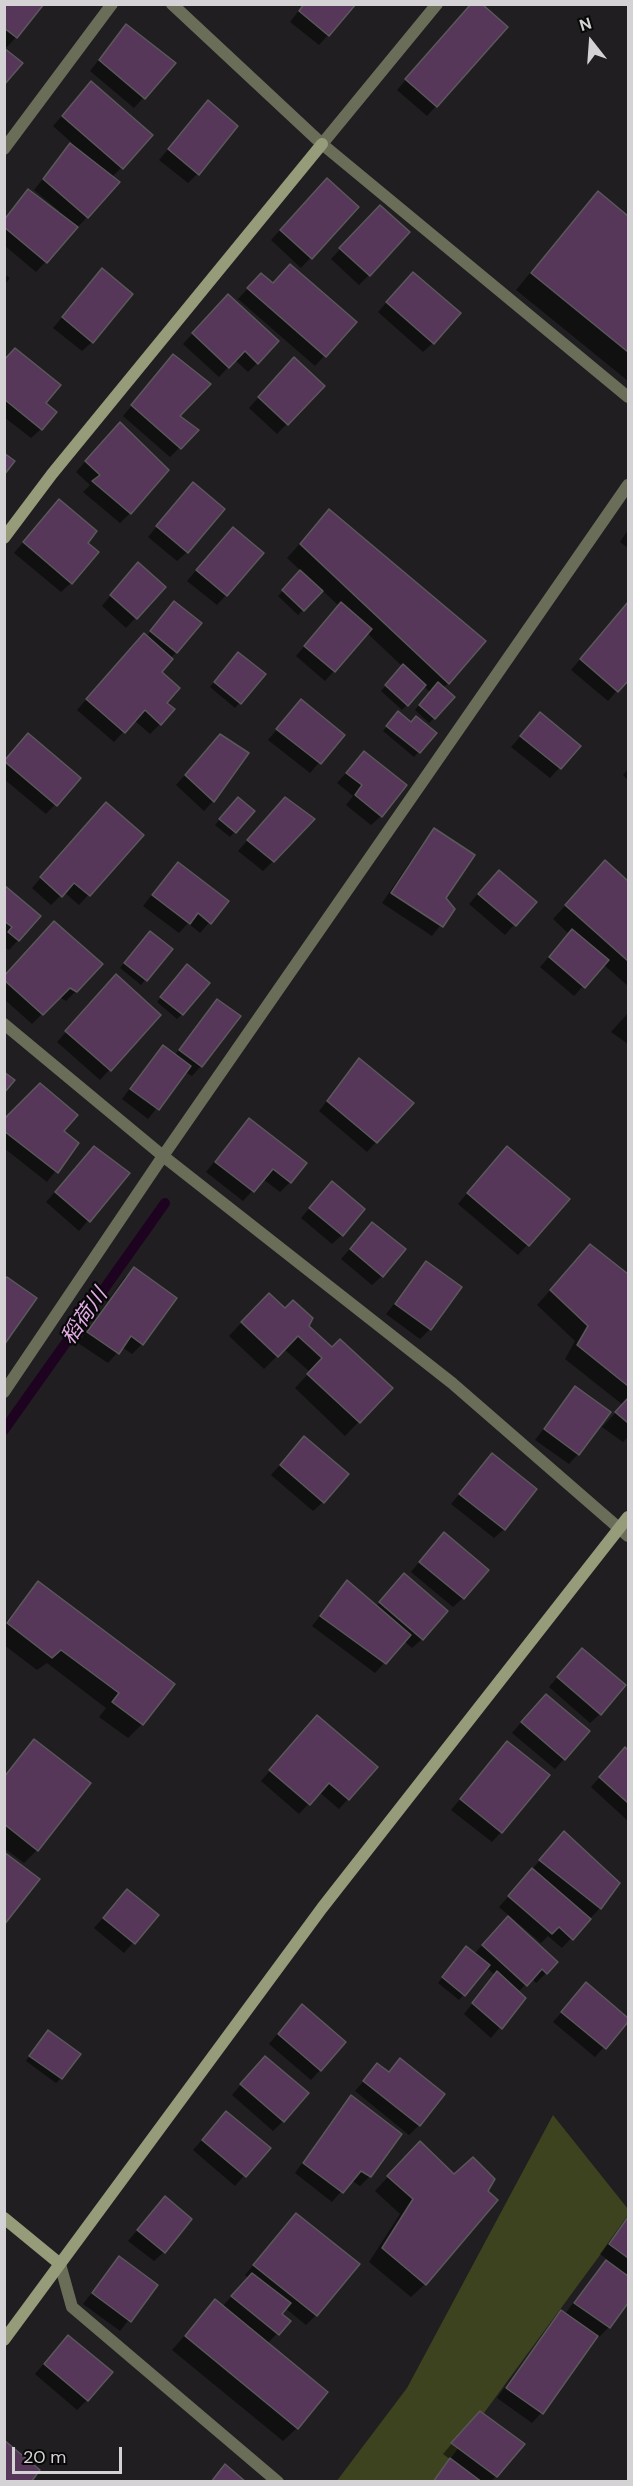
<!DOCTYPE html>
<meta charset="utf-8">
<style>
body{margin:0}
#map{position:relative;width:633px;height:2486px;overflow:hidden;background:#201e20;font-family:"DM Sans",sans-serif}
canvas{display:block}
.frame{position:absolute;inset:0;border:6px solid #d4d2d4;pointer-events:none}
.north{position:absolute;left:561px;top:12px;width:60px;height:60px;-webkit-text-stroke:4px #090809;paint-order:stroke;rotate:343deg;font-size:16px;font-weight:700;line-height:24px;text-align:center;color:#d4d2d4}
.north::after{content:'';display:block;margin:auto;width:21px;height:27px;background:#d4d2d4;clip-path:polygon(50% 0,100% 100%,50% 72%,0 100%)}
.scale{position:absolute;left:12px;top:2447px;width:110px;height:27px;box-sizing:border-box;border:3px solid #d4d2d4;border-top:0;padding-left:8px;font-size:18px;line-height:21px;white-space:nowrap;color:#d4d2d4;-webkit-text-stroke:4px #090809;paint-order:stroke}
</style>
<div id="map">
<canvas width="633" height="2486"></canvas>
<div class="frame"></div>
<div class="north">N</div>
<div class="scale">20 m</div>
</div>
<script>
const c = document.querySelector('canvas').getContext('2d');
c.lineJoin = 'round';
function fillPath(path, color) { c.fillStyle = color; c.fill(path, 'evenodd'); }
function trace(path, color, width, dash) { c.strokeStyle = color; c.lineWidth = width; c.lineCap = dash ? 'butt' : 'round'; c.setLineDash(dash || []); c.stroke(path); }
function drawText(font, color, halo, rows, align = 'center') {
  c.font = font + ' "DM Sans","Noto Sans JP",sans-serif'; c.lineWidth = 4.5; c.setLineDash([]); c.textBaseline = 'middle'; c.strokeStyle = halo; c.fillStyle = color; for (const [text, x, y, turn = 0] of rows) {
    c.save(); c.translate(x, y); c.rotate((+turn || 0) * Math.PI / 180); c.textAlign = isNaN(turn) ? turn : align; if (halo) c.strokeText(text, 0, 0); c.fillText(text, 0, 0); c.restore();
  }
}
fillPath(new Path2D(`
 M553 2115 628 2209V2217L434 2481 336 2482 407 2388Z`), '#3d421f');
fillPath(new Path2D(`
 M4 4 16 37 7 47 4 45Z
 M304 4 328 35 319 45 290 22Z
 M466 11 436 106 427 116 397 90Z
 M126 26 174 63 134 108 90 71Z
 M82 93 122 167 112 177 87 217 36 272 4 245V219L29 190 58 213 59 211 34 190 72 143 53 126Z
 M208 102 197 174 188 183 159 160Z
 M317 190 357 207 301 268 271 240Z
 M598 193 628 218V381L516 290 582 210Z
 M371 216 369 275 359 285 331 259Z
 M102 270 92 342 82 351 53 328Z
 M4 274 10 278 4 285Z
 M272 284 355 322 315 366 238 299 251 285Z
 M403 284 433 343 423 352 378 312Z
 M218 306 257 363 248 372 235 360 219 377 183 344Z
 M173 356 177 416 197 430 170 457 123 416Z
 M4 361 44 403 41 429 31 438 4 417Z
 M284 369 323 386 277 434 249 408Z
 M110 434 130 513 120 523 83 492 90 485 76 472Z
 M184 494 187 552 177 561 148 537Z
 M59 501 85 543 71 583 61 592 14 553Z
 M329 511 448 683 443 688 434 718 429 723 415 710 430 692 424 686 402 710 381 691 403 667 367 633 325 681 296 656 339 606 322 590 298 615 278 596 301 571 287 558Z
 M628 530V548L620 542Z
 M223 539 226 595 217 605 187 581Z
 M128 574 164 587 126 628 102 606Z
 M628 603V678L608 701 571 670Z
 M170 608 176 652 159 672 165 703 160 724 150 734 134 720 114 742 77 710 134 645 146 637Z
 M234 659 264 675 235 708 210 687Z
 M301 701 343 735 310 773 268 740Z
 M540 714 579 746 550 778 511 747Z
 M394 718 435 733 414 757 383 731Z
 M220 736 213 801 204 811 176 785Z
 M364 753 381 816 371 825 346 805 353 796 337 783Z
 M4 760 79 778 46 814 4 779Z
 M628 769V780L623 775Z
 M233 803 253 811 230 837 215 825Z
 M275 809 273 861 263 871 238 851Z
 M96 814 142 835 79 905 64 892 51 905 32 888Z
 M435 830 445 898 453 909 432 936 382 903 425 840Z
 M605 862 628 883V986L603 964 574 996 540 967 569 934 553 919Z
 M168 874 227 902 200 933 188 923 179 933 143 906Z
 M489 881 534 902 505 935 469 904Z
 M4 887 18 940 9 950 4 947Z
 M45 932 76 991 66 1001 59 997 32 1024 4 999V977Z
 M145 937 171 949 141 985 120 968Z
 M182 971V1014L177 1019 157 1002Z
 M107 986 159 1015 100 1080 57 1042Z
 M217 1001 201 1066 192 1076 185 1072 148 1119 122 1099 153 1057 163 1047 174 1056Z
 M628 1013V1044L611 1032Z
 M359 1060 376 1142 367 1152 319 1111Z
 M4 1121 62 1131 77 1143 47 1182 4 1148Z
 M240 1130 290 1182 280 1192 263 1179 243 1201 206 1172Z
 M94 1148 128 1173 79 1231 46 1202Z
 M497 1158 568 1199 518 1255 458 1204Z
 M322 1193 342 1235 332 1244 301 1218Z
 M372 1224 382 1276 372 1285 341 1259Z
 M590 1246 628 1276V1437L623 1442 602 1427 623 1405 565 1359 575 1341 537 1305Z
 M427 1263 430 1329 420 1339 386 1314Z
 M134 1269 142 1344 132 1354 122 1347 108 1363 78 1343 124 1278Z
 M255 1308 285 1310 307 1326 332 1349 391 1388 345 1436 295 1388 310 1372 284 1349 264 1369 229 1336Z
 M575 1388 578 1454 569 1464 535 1440Z
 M295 1448 323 1502 313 1511 271 1475Z
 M492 1455 504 1529 494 1538 451 1504Z
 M434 1544 463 1598 453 1607 411 1572Z
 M347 1582 376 1607 394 1585 422 1639 412 1648 404 1641 375 1673 312 1626Z
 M38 1583 173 1684 142 1724 128 1738 99 1717 106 1708 47 1663 37 1670 4 1645V1624Z
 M572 1660 600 1714 590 1723 549 1687Z
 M536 1705 564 1759 555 1769 512 1733Z
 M308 1727 348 1799 339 1809 319 1792 299 1814 261 1781Z
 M34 1741 37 1850 24 1863 4 1848V1775Z
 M507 1743 501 1832 492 1842 451 1810Z
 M625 1749 628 1752V1821L591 1787Z
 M564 1833 600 1908 562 1948 548 1936 541 1943 499 1907Z
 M118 1901 157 1915 124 1953 94 1928Z
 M508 1918 546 1973 536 1983 532 1978 518 1992 524 1998 491 2038 464 2014 495 1975 486 1967 459 2000 438 1983 462 1953 474 1954Z
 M586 1984 628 2020 595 2057 553 2022Z
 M292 2016 320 2070 311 2080 269 2044Z
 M44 2037 61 2078 56 2083 26 2061Z
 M400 2060 419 2125 409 2135 355 2091 378 2065 387 2073Z
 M255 2068 283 2121 273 2131 232 2095Z
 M352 2097 370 2176 360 2186 351 2180 332 2202 295 2173 342 2107Z
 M217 2123 268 2148 235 2186 193 2150Z
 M406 2157 454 2176 425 2284 411 2297 369 2262 400 2214 375 2191Z
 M165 2198 164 2252 154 2261 128 2241Z
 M296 2215 316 2315 306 2325 285 2308 279 2314 289 2321 267 2344 297 2428 283 2441 172 2350 215 2301 222 2307 248 2278 245 2275Z
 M628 2215V2301L609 2327 599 2337 597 2335 541 2413 532 2423 497 2398 552 2322 562 2312 565 2314 597 2271 608 2260 600 2254Z
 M119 2258 156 2285 120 2331 83 2304Z
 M58 2347 87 2400 77 2410 35 2374Z
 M470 2422 496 2476 490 2482H432L451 2460 443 2454Z`), '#0007');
trace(new Path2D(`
 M4 1430 165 1203`), '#1e0320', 10);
const building = new Path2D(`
 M4 4H44L17 38 4 28Z
 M304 4H356L329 36 299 11Z
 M471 4H482L508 27 437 107 405 79Z
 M126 24 176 63 145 99 99 60Z
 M4 48 23 63 4 85Z
 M91 81 153 135 123 169 62 116Z
 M208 100 238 126 199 175 168 149Z
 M70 143 120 182 88 218 43 179Z
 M327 178 359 207 312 259 280 230Z
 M28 189 78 227 47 263 4 227V220Z
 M598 191 628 216V352L531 273Z
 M380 205 410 232 370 276 339 248Z
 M290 264 357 322 326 357 247 288 261 273 273 283Z
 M102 268 133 294 93 343 62 317Z
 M413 272 461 313 434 344 386 302Z
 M228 294 279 341 258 364 245 351 229 368 192 333Z
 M15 348 61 385 46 403 57 412 42 430 4 399V360Z
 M173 354 211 384 180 416 199 430 181 449 131 405Z
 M294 357 325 386 288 425 258 397Z
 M120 422 169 470 131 514 92 481 100 475 85 461Z
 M4 453 15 461 4 475Z
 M193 482 225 509 188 553 156 526Z
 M59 499 97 531 88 543 99 552 72 584 23 542Z
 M329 509 486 641 449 684 300 544Z
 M233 527 264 553 227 596 196 570Z
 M138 562 166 587 137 619 110 595Z
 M300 570 323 591 304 611 282 590Z
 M174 601 202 623 177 653 150 631Z
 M341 602 372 629 335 672 304 646Z
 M628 602V681L618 692 580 659Z
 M144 633 173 659 162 672 180 688 167 703 175 709 161 725 145 710 125 733 86 699Z
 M238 652 266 674 241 704 214 682Z
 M403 664 426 685 408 706 385 685Z
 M438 682 455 697 435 719 419 705Z
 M301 699 345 735 321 764 276 729Z
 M398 711 411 722 416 716 437 733 420 753 386 726Z
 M540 712 581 746 561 769 520 736Z
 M28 733 81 778 57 806 4 761Z
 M220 734 249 753 214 802 185 775Z
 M364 751 407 785 382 817 355 795 362 785 346 773Z
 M238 797 255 811 236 833 219 819Z
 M285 797 315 819 274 862 247 840Z
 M106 802 144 835 90 896 74 883 62 897 40 877Z
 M434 828 475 855 446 898 455 909 443 927 391 893Z
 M605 860 628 881V961L565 905Z
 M178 862 229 901 211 924 198 913 190 924 152 895Z
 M499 870 537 902 516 926 478 894Z
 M4 885 41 916 19 941 8 932 12 927 4 921Z
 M54 921 103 964 77 992 70 988 43 1015 4 980V976Z
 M572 929 609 960 585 988 549 957Z
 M150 931 173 949 147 981 124 963Z
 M187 964 210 983 183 1015 160 997Z
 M116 974 161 1015 111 1071 65 1031Z
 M217 999 241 1016 202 1067 179 1050Z
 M163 1045 191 1066 159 1110 130 1089Z
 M359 1058 414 1103 377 1143 327 1101Z
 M4 1072 15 1080 4 1093Z
 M40 1083 78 1115 64 1131 79 1143 58 1173 4 1131V1119Z
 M249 1118 307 1163 291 1183 273 1169 254 1192 215 1162Z
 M94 1146 130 1173 90 1222 55 1192Z
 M507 1146 570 1199 529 1246 467 1193Z
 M332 1181 365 1209 343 1236 309 1208Z
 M372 1222 406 1249 383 1277 350 1249Z
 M590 1244 628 1274V1386L577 1345 588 1326 550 1290Z
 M426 1261 462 1287 431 1330 395 1304Z
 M134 1267 177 1298 143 1345 131 1336 119 1354 87 1332Z
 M7 1277 37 1298 4 1345V1281Z
 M269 1293 285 1308 293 1300 313 1318 309 1326 332 1347 340 1339 393 1388 360 1423 307 1374 322 1358 298 1336 278 1357 241 1322Z
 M575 1386 611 1412 579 1455 544 1429Z
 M628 1398V1423L615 1412Z
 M304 1436 349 1474 324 1503 280 1465Z
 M492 1453 537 1489 505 1530 459 1494Z
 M444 1532 489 1570 464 1599 419 1562Z
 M404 1573 448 1611 423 1640 379 1602Z
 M347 1580 411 1635 386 1664 320 1616Z
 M38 1581 175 1684 143 1725 112 1702 119 1693 61 1650 52 1658 7 1623Z
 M582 1648 626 1685 601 1715 557 1677Z
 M546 1694 590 1731 565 1760 521 1722Z
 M317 1715 378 1767 349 1800 329 1783 310 1805 269 1770Z
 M34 1739 91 1783 38 1851 4 1824V1777Z
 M507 1741 550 1775 502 1833 460 1799Z
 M625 1747 628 1750V1803L599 1777Z
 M564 1831 620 1883 601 1909 539 1860Z
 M4 1852 40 1879 4 1925Z
 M532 1868 591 1919 573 1940 559 1927 552 1934 508 1896Z
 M127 1889 159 1915 135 1944 103 1918Z
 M508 1916 558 1962 547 1974 542 1969 527 1986 482 1945Z
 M466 1946 490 1965 465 1996 442 1977Z
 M497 1971 526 1998 502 2029 472 2003Z
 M586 1982 628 2018V2022L606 2049 561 2012Z
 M302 2004 346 2042 321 2071 278 2034Z
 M48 2030 81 2054 62 2079 29 2056Z
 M265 2056 309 2093 284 2122 240 2084Z
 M400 2058 445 2094 420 2126 363 2081 377 2063 389 2072Z
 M351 2095 402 2134 371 2177 361 2171 343 2193 303 2163Z
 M226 2111 271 2148 246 2177 202 2140Z
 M420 2141 454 2174 473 2157 495 2179 488 2191 498 2200 426 2285 382 2248 413 2199 387 2176Z
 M165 2196 192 2219 165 2253 137 2230Z
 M296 2213 360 2264 317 2316 253 2265Z
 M628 2217V2258L609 2244Z
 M119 2256 158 2285 131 2322 92 2293Z
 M606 2260 628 2276V2303L610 2328 574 2303Z
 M252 2273 291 2303 282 2314 291 2321 279 2335 231 2296Z
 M215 2299 328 2392 298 2429 185 2336Z
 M561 2310 598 2336 543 2414 506 2388Z
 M68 2335 113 2372 88 2401 44 2364Z
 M480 2411 525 2444 497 2477 451 2443Z
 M4 2440 40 2470 31 2482H4Z
 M450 2458 482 2482H433Z
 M225 2464 246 2482H211Z`);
fillPath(building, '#573759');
trace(building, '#5a585a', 1.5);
trace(new Path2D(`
 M172 4 322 144 628 397
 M322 144 437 4
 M4 149 112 4
 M4 1024 163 1156 452 1383 628 1536
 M4 1392 163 1156 628 485
 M60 2264 72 2307 278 2482`), '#6a6e59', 12);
trace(new Path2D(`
 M4 538 52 474 322 144
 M4 2218 60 2264
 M4 2340 322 1908 628 1517`), '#969b7a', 12);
drawText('italic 21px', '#e3ace6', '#090809', [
 ["稻荷川",85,1317,-55]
]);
</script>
